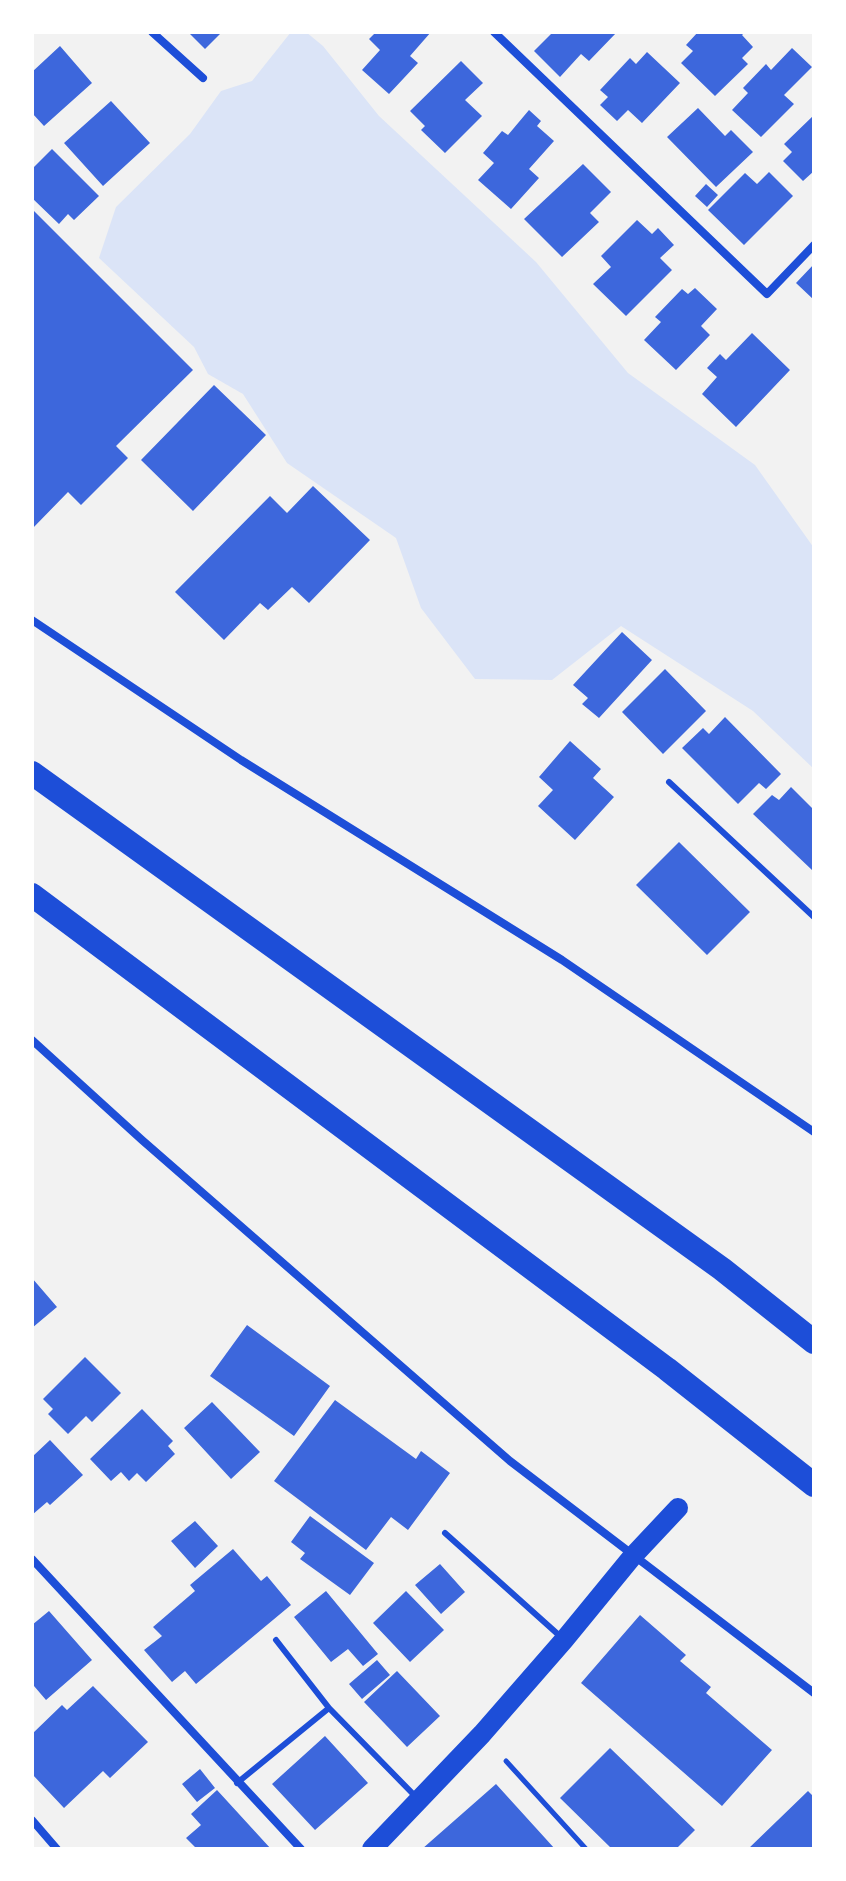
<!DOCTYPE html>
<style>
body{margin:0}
#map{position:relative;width:846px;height:1881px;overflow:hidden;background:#f2f2f2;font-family:"DM Sans",sans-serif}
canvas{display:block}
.frame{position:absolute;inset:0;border:34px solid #fff;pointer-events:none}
</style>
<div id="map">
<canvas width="846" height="1881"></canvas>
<div class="frame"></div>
</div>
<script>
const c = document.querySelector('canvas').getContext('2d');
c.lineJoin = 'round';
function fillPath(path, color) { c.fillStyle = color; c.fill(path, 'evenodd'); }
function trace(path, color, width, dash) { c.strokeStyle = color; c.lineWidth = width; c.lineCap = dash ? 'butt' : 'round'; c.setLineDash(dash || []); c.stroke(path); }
fillPath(new Path2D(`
 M291 32H306L323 46 379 116 536 262 628 373 755 465 814 548V769L753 711 621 626 552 680 475 679 421 608 396 538 287 463 243 394 208 374 194 347 99 258 116 207 190 134 221 91 252 81Z`), '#dbe4f7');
fillPath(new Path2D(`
 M188 32H222L205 49Z
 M376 32H431L410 56 418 63 389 94 362 70 380 50 369 39Z
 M553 32H617L589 61 581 54 560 77 534 51Z
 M698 32H745L742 35 753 47 742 58 748 64 715 96 681 63 693 51 686 45Z
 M60 46 92 83 44 126 32 113V72Z
 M792 48 812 67 784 95 794 104 761 137 732 110 748 93 743 88 766 64 771 70Z
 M647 52 680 83 642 123 628 110 617 121 600 105 608 97 600 90 630 58 636 64Z
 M461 61 483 83 465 100 482 116 445 153 421 130 425 126 410 111Z
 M111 101 150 143 103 186 64 143Z
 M698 108 725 136 731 130 753 152 716 187 667 137Z
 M529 110 541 121 537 126 554 141 529 169 539 178 511 209 478 180 494 163 483 153 502 131 508 135Z
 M814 115V171L803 181 783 161 792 152 784 144Z
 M52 149 99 196 74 220 68 214 59 224 32 198V169Z
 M583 164 611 192 590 213 599 222 562 257 524 219Z
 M769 172 793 196 744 245 708 210 745 173 757 184Z
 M706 184 718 195 707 207 695 196Z
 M32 209 193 370 116 446 128 458 81 505 68 492 32 529Z
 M637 220 652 234 658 228 674 245 660 258 672 270 626 316 593 284 611 267 601 256Z
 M814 264V300L796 283Z
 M695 288 717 309 701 326 710 335 676 370 644 340 661 322 655 317 682 289 688 294Z
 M752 333 790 370 736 427 702 394 717 377 707 368 720 354 726 360Z
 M214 385 266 435 193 511 141 460Z
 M313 486 370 540 309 603 292 587 268 610 260 603 224 640 175 592 270 496 287 513Z
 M622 632 652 660 599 718 582 704 588 698 573 685Z
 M665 669 706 711 663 754 622 712Z
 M725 717 781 774 766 789 759 783 738 804 682 748 703 728 709 734Z
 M570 741 601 769 593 778 614 797 575 840 538 806 553 790 539 777Z
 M791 787 814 810V868L812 870 753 814 772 795 779 800Z
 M679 842 750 912 707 955 636 885Z
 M32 1278 57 1307 32 1328Z
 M247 1325 330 1386 294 1436 210 1376Z
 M85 1357 121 1393 92 1422 86 1416 68 1434 48 1414 53 1409 43 1399Z
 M335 1400 416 1459 421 1451 450 1473 408 1530 391 1517 366 1550 274 1481Z
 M212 1402 260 1452 231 1479 184 1428Z
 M142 1409 173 1441 168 1446 175 1454 146 1482 137 1473 129 1481 121 1472 111 1481 90 1459Z
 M50 1440 83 1475 50 1505 47 1502 32 1515V1457Z
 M310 1516 374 1563 350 1595 300 1559 305 1553 291 1542Z
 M195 1521 218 1546 195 1568 171 1541Z
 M233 1549 261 1581 267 1576 291 1605 196 1684 185 1671 172 1682 144 1650 162 1636 153 1627 195 1591 190 1585Z
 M440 1564 465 1592 441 1614 415 1585Z
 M326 1591 378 1654 363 1666 348 1649 331 1662 294 1617Z
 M406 1591 444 1630 410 1662 373 1623Z
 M49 1611 92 1660 46 1700 34 1686 32 1687V1625Z
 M640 1615 686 1655 680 1661 711 1687 706 1693 772 1750 722 1806 581 1683Z
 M377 1660 390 1675 362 1699 349 1684Z
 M397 1671 440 1716 407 1747 364 1702Z
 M93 1686 148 1742 110 1778 103 1771 64 1808 32 1774V1734L62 1705 67 1710Z
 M325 1736 368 1783 315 1830 272 1784Z
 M610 1748 695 1830 676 1849H612L560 1798Z
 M200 1769 215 1788 197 1802 182 1784Z
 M496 1784 555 1849H422Z
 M217 1790 271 1849H197L186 1838 201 1825 191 1814Z
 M808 1791 814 1797V1845L810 1849H748Z`), '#3d67dc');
trace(new Path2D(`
 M506 1761 586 1849`), '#1d4ed8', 5);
trace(new Path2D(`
 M669 782 814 917
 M445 1533 561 1637
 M276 1640 329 1708
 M237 1783 329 1708 417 1798`), '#1d4ed8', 6);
trace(new Path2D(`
 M152 32 203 78
 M494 32 767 294 814 245
 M32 620 241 760 562 960 814 1132
 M32 1040 142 1140 510 1461 814 1693
 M32 1559 301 1849
 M32 1820 57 1849`), '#1d4ed8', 8);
trace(new Path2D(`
 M372 1849 482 1734 564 1640 632 1557 678 1508`), '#1d4ed8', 20);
trace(new Path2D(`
 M32 773 722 1269 814 1342
 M32 895 667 1369 814 1485`), '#1d4ed8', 24);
</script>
